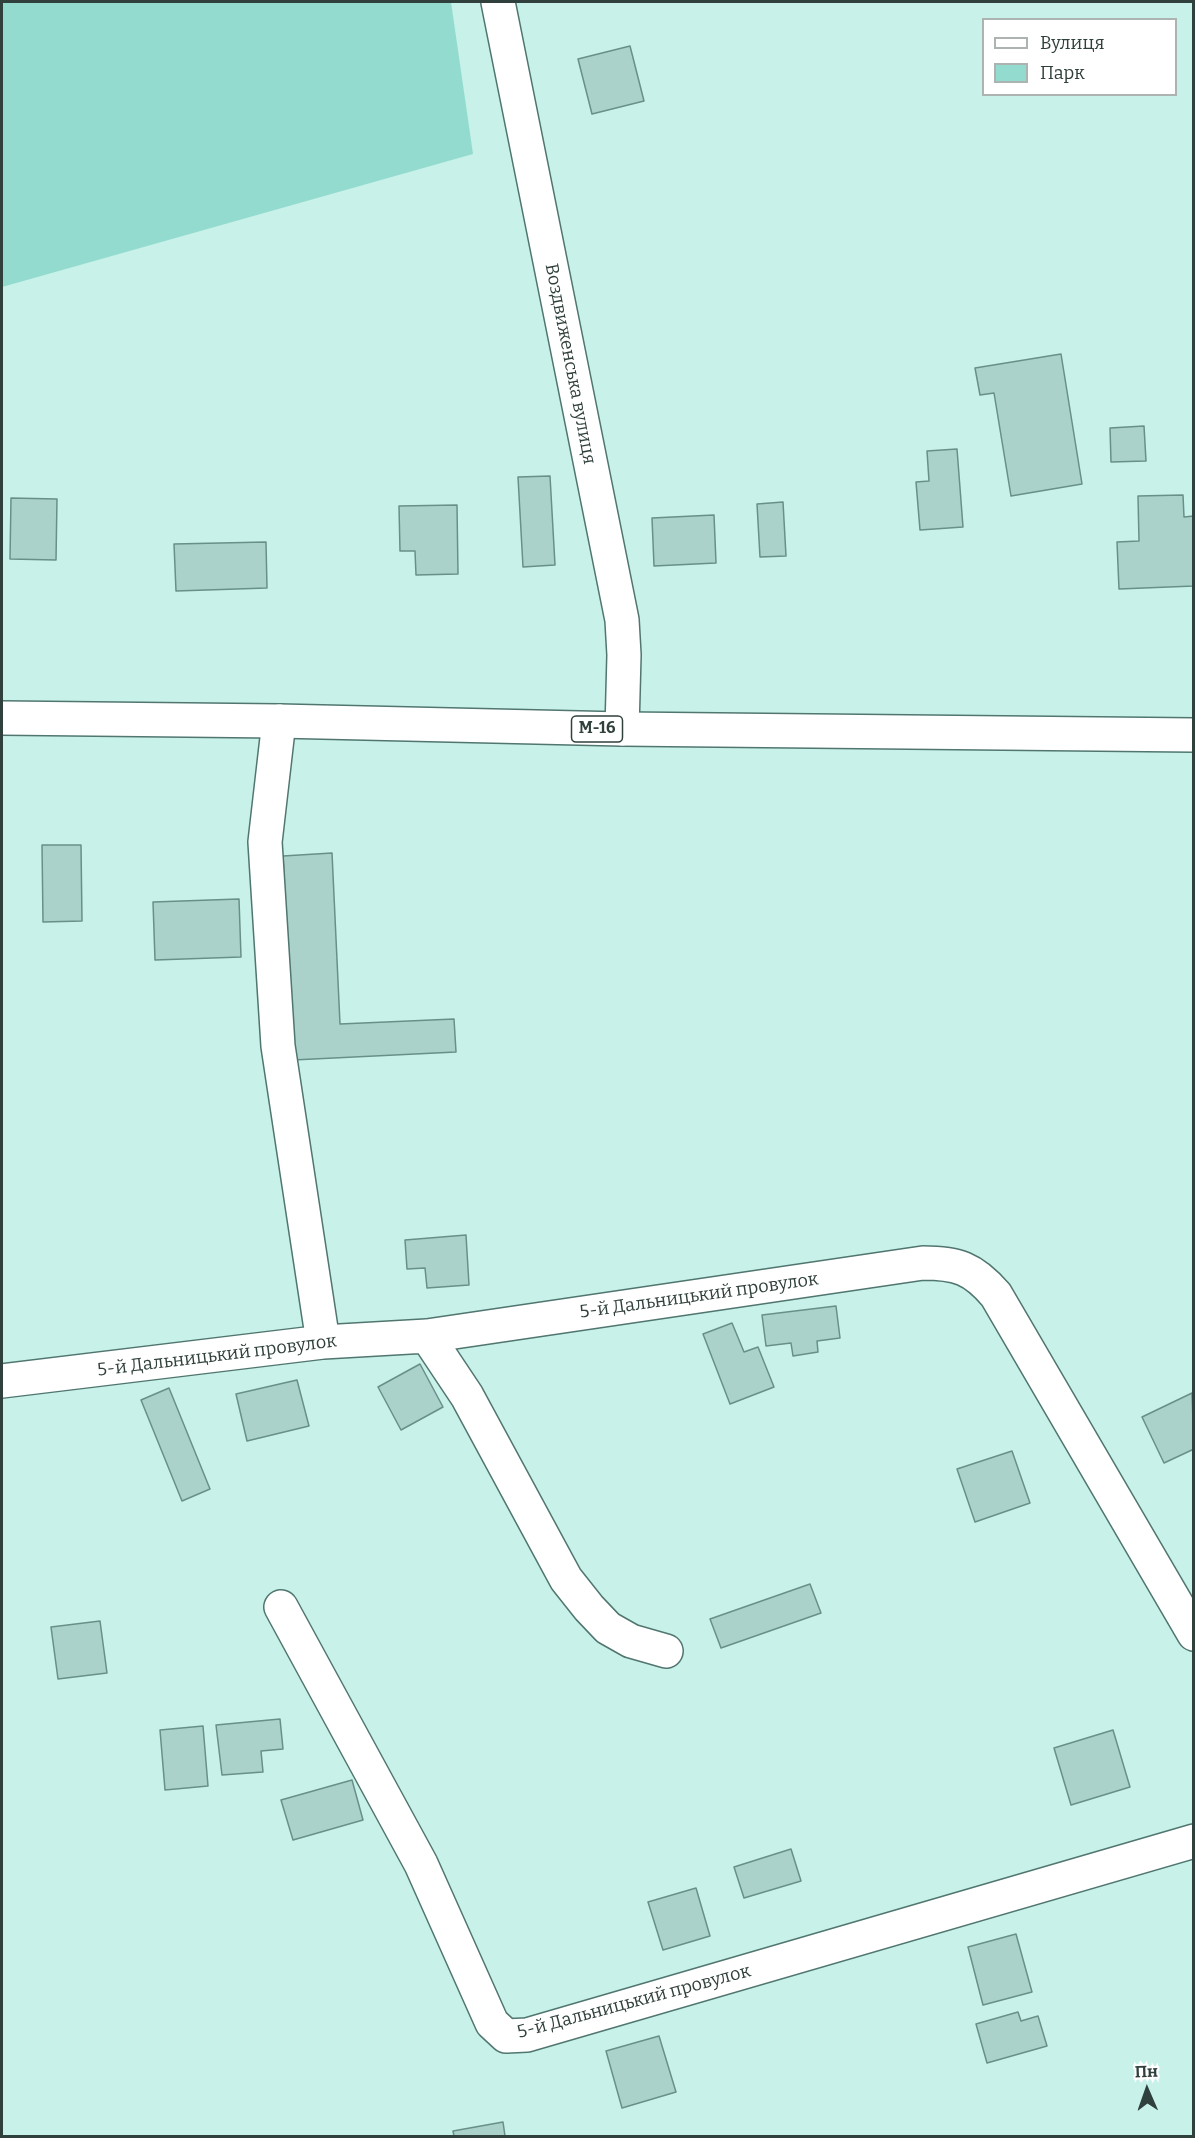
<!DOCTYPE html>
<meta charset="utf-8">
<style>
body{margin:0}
#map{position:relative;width:1195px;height:2138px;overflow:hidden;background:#c7f1e9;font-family:Bitter,serif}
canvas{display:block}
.frame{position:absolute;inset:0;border:3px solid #30403d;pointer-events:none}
.legend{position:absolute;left:982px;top:18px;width:195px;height:78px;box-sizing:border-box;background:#fff;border:2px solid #acb3b1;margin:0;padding:8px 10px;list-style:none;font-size:18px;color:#30403d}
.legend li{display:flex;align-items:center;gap:12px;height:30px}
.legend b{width:30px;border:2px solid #acb3b1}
.north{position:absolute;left:1117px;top:2060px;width:60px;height:60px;-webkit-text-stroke:4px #fff;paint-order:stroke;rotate:358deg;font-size:16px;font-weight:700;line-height:24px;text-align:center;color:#30403d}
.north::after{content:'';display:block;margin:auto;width:21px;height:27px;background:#30403d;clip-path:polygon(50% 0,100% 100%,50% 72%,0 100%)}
</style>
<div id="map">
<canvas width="1195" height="2138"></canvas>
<div class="frame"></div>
<ul class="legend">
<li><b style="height:8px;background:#fff"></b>Вулиця</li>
<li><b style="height:16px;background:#94dbcf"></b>Парк</li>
</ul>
<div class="north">Пн</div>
</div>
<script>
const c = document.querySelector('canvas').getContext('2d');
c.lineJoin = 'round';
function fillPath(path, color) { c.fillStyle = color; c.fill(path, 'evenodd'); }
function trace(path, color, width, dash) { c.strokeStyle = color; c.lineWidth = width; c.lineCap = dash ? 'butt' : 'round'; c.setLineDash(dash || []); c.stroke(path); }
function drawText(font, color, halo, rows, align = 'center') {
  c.font = font + ' Bitter,serif'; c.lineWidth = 5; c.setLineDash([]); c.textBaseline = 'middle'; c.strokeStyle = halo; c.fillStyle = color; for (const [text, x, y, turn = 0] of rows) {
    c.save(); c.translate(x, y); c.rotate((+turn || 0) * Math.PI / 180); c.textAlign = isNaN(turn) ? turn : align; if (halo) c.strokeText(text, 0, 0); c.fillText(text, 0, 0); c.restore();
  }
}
fillPath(new Path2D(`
 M2 2H451L473 154 2 287Z`), '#94dbcf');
const building = new Path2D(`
 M630 46 644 101 592 114 578 59Z
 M1061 354 1082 484 1011 496 994 393 980 395 975 368Z
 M1144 426 1146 461 1111 462 1110 428Z
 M957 449 963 527 920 530 916 482 929 481 927 451Z
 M550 476 555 565 523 567 518 477Z
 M1183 495 1184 517 1194 516V586L1119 589 1117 542 1139 541 1138 496Z
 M11 498 57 499 56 560 10 559Z
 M783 502 786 556 760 557 757 504Z
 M457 505 458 574 416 575 415 551H400L399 506Z
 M714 515 716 563 654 566 652 518Z
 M266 542 267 588 176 591 174 544Z
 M42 845H81L82 921 43 922Z
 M332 853 340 1024 454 1019 456 1052 293 1060 283 856Z
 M239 899 241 957 155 960 153 902Z
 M466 1235 469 1285 427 1288 425 1268 407 1269 405 1240Z
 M836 1306 840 1338 817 1341 818 1352 793 1356 791 1343 766 1346 762 1315Z
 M732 1323 744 1352 758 1347 774 1387 730 1404 703 1334Z
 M420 1364 443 1407 401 1430 378 1387Z
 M297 1380 309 1426 247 1441 236 1394Z
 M169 1388 210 1489 182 1501 141 1400Z
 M1192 1393 1194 1449 1164 1463 1142 1417Z
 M1012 1451 1030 1503 975 1522 957 1469Z
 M810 1584 821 1613 721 1648 710 1619Z
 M100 1621 107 1673 58 1679 51 1627Z
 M280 1719 283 1749 261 1751 263 1772 222 1775 216 1725Z
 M203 1726 208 1786 165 1790 160 1730Z
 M1113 1730 1130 1787 1071 1805 1054 1748Z
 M352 1780 363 1820 293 1840 281 1800Z
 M791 1849 801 1881 744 1898 734 1867Z
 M696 1888 710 1936 663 1950 648 1902Z
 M1016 1934 1032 1992 983 2005 968 1947Z
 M1018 2012 1021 2021 1038 2016 1047 2046 987 2063 976 2024Z
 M659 2036 676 2092 622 2108 606 2051Z
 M503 2122 505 2136H454L453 2131Z`);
fillPath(building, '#aad2cb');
trace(building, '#698f89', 1.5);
const minor = new Path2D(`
 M498 2 622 620 624 655 622 729
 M279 721 265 842 278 1046 323 1342
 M427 1336 467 1396 566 1579 589 1608 608 1628 631 1641 666 1651
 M2 1381 323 1342 427 1336 923 1263C957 1263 973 1268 996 1295L1194 1634
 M281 1607 421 1864 492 2023 506 2036 527 2035 1194 1841`);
const highway = new Path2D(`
 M2 718 279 721 622 729 1194 735`);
trace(minor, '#50766f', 36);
trace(highway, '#50766f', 36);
trace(minor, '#fff', 33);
trace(highway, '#fff', 33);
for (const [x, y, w] of [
 [597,729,51]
]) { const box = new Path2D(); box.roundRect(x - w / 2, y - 13, w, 26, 4.5); c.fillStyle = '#fff'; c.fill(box); trace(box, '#30403d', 1.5); }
drawText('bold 16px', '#30403d', null, [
 ["М-16",597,729]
]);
drawText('18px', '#30403d', '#fff', [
 ["Воздвиженська вулиця",570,364,79],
 ["5-й Дальницький провулок",699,1296,-8],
 ["5-й Дальницький провулок",217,1356,-7],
 ["5-й Дальницький провулок",634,2002,-15]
]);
</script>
